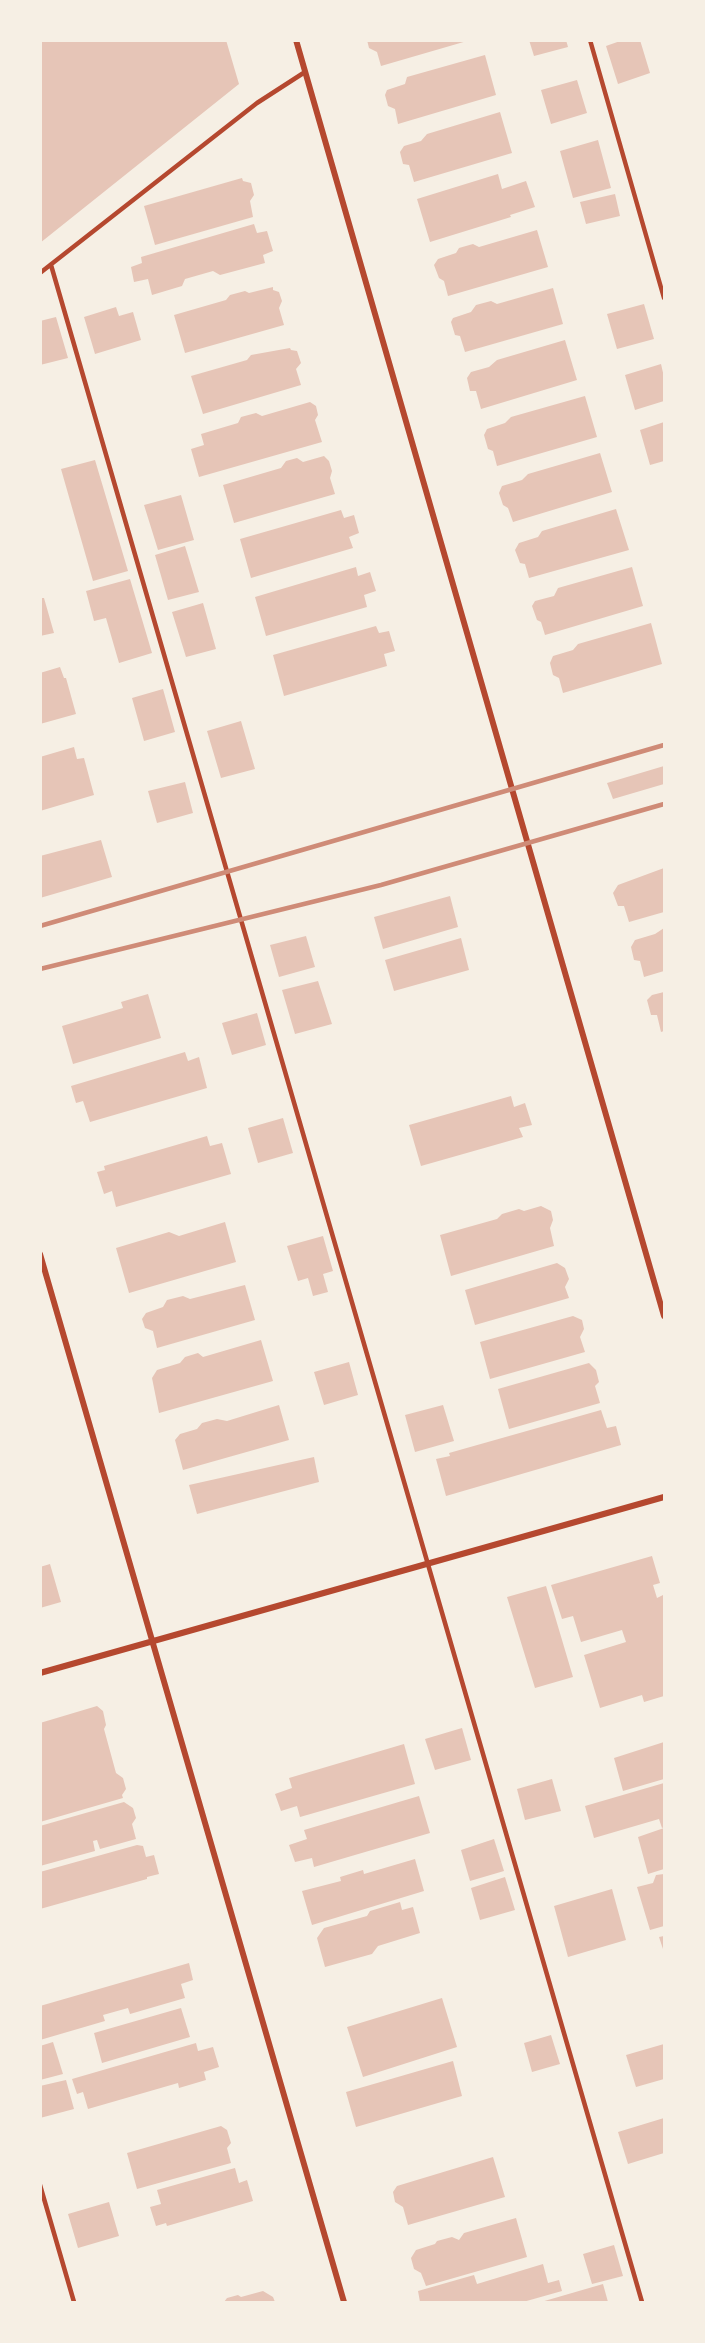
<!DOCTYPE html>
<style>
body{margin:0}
#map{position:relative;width:705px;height:2343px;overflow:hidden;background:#f6efe4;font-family:Roboto,sans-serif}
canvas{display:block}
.frame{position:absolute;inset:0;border:42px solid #f6efe4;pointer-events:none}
</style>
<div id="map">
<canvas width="705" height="2343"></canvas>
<div class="frame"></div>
</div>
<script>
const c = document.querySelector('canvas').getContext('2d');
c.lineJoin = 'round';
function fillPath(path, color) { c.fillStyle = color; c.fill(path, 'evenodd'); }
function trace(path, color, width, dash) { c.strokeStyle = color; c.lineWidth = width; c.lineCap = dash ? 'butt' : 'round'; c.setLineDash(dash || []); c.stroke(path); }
fillPath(new Path2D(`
 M40 40H226L239 84 40 243Z
 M367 40H467V41L381 66 377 52 369 48Z
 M529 40H566L568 47 534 56Z
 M623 40H640L650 73 618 84 606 46Z
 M485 55 496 95 398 124 395 109 388 106 385 95 387 90 405 84 407 77Z
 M577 80 587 113 551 124 541 90Z
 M500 112 512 153 414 182 409 165 403 164 400 152 404 146 421 141 427 134Z
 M598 140 611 188 573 198 560 151Z
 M498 174 502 189 526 181 535 207 510 215 511 217 430 242 417 199Z
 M242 178 243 181 251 183 254 195 250 201 253 217 155 245 144 206Z
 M615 194 620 216 586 224 580 202Z
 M254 224 257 233 267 231 273 251 263 255 265 263 220 275 213 271 185 279 182 286 152 295 148 279 134 282 131 267 142 263 141 257Z
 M537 230 548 267 448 296 444 281 439 278 434 265 438 259 456 253 459 248 473 244 479 247Z
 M273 287V290L279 292 282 301 279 308 284 325 185 353 174 315 226 300 230 295 245 291 249 293Z
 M553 288 563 324 465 352 460 336 455 335 451 322 453 318 471 312 476 305 491 301 497 304Z
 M644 304 654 339 617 349 607 314Z
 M116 307 119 316 133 312 141 340 95 354 84 317Z
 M56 317 68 358 40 365V321Z
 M565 340 577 380 481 409 476 391H470L467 378 471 372 489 367 497 360Z
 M290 348 291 350 297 351 301 363 296 369 301 385 203 414 191 376 247 360 251 355Z
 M661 364 664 377V401L635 410 625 375Z
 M585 396 597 437 497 466 493 451 488 449 484 435 487 429 505 423 511 417Z
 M310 402 316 406 318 415 315 420 322 442 199 477 191 449 204 445 201 434 238 423 241 417 256 413 262 416Z
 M664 422V461L650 465 640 430Z
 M600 453 612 492 513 522 508 508 503 505 499 493 502 486 522 480 528 474Z
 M324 456 329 461 332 471 330 478 335 494 234 523 223 485 281 468 286 461 297 458 303 462Z
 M95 460 128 571 93 581 61 469Z
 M181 495 194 540 158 550 144 505Z
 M616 509 629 550 529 578 525 564 520 563 515 550 519 543 538 537 542 531Z
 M341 510 344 518 354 515 359 533 349 537 353 548 251 578 240 539Z
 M185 546 199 592 168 600 155 555Z
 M356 567 358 576 370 572 376 591 364 595 367 607 266 636 255 597Z
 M632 567 643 606 545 635 541 622 537 620 532 606 535 601 554 596 558 588Z
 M130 579 152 653 119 663 106 618 94 621 86 591Z
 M40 598H44L54 633 40 636Z
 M203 603 216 649 186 657 172 612Z
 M651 623 662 664 563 693 559 678 553 675 550 663 553 656 573 650 578 644Z
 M376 626 379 633 389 631 395 651 384 654 387 666 284 696 273 655Z
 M60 667 64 678H66L76 714 40 724V673Z
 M163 689 175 732 144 741 132 698Z
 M241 721 255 769 221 778 207 731Z
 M74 747 77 759 84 758 94 795 40 811V757Z
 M664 766V784L613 799 607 783Z
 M185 782 193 813 157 823 148 791Z
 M101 840 112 877 40 898V856Z
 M664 868V912L629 922 624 906H618L613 893 618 885Z
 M450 896 458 927 383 949 374 917Z
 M664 928V971L644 977 640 961 634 960 631 947 635 940 655 934Z
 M306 936 315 967 279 977 270 945Z
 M461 938 469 970 394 991 385 960Z
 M318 981 332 1024 295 1034 282 990Z
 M664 992V1031L661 1032 657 1015H651L647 1000 652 995Z
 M148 994 161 1038 73 1064 62 1026 123 1008 121 1002Z
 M257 1013 266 1045 232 1055 222 1023Z
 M185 1052 188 1061 199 1057 207 1088 90 1122 83 1101 76 1103 71 1086Z
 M511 1096 514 1107 525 1103 532 1125 519 1128 523 1137 421 1166 409 1125Z
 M283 1118 293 1153 258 1163 248 1128Z
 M207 1136 210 1146 222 1143 231 1174 116 1207 112 1191 104 1194 97 1172 105 1170 104 1166Z
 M541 1206 551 1211 553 1220 550 1228 554 1246 451 1276 440 1235 497 1219 502 1214 519 1209 524 1211Z
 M225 1222 236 1262 129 1293 116 1248 169 1232 179 1236Z
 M323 1236 333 1271 323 1274 328 1292 313 1296 308 1278 298 1281 287 1246Z
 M557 1263 565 1268 569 1279 565 1287 569 1298 475 1325 465 1290Z
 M245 1285 255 1320 157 1348 153 1331 145 1328 142 1319 146 1313 163 1307 167 1300 183 1296 190 1299Z
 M573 1316 582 1320 584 1329 580 1337 585 1352 490 1379 480 1342Z
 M261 1340 273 1381 159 1413 152 1378 157 1370 180 1363 185 1357 198 1353 203 1357Z
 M349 1362 358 1395 324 1405 314 1372Z
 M589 1363 596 1370 599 1382 595 1386 600 1403 509 1429 498 1389Z
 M279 1405 289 1440 183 1470 175 1440 180 1434 197 1429 202 1423 217 1419 227 1421Z
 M443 1405 454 1441 415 1452 405 1415Z
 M601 1410 607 1428 616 1426 621 1445 446 1496 436 1459 450 1456 449 1453Z
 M314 1457 319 1482 197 1514 189 1485Z
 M652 1556 660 1583 653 1585 657 1598 663 1595 664 1600V1696L644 1702 642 1695 600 1708 584 1655 626 1642 622 1630 581 1642 573 1616 562 1619 551 1585Z
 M50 1564 61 1602 40 1608V1567Z
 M546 1586 573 1677 535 1688 507 1597Z
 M97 1706 103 1711 106 1725 104 1729 116 1773 123 1778 126 1789 122 1795 123 1798 40 1822V1723Z
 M462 1728 471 1760 435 1770 425 1739Z
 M664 1742V1779L623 1791 614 1758Z
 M404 1744 415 1784 300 1817 297 1806 281 1811 275 1794 292 1788 289 1778Z
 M552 1779 561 1811 525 1820 517 1789Z
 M664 1783V1827L662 1828 659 1819 594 1838 585 1806Z
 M419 1796 430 1833 314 1867 312 1858 295 1862 289 1845 307 1839 304 1830Z
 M124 1802 133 1808 136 1818 132 1824 136 1839 100 1849 97 1840 93 1841 95 1851 40 1866V1826Z
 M664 1828V1869L648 1874 638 1837Z
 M494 1839 504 1871 470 1881 461 1850Z
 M137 1845 143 1846 146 1857 154 1855 159 1874 147 1877V1879L40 1909V1872Z
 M415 1859 424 1891 312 1925 302 1891 341 1881 340 1877 363 1870 364 1874Z
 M664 1874V1926L650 1930 637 1887 653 1883 656 1875Z
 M505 1877 515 1910 480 1920 471 1888Z
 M612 1889 626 1940 568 1957 554 1906Z
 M400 1902 402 1910 413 1907 420 1933 378 1946 372 1954 325 1967 317 1938 324 1928 367 1916 370 1911Z
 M664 1936V1952L659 1937Z
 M189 1963 193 1980 181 1984 185 1998 130 2014 128 2008 103 2015 105 2021 40 2040V2006Z
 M442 1998 457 2047 363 2077 347 2027Z
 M181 2008 190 2037 102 2063 94 2033Z
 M551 2035 560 2064 532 2072 524 2043Z
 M53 2042 63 2074 40 2080V2046Z
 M196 2043 198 2051 213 2047 219 2067 204 2072 206 2080 179 2088 178 2083 88 2109 83 2092 77 2094 72 2079Z
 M664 2044V2079L636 2087 626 2055Z
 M453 2061 462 2096 356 2127 346 2092Z
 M66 2080 74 2109 40 2118V2086Z
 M664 2118V2153L628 2164 618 2132Z
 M221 2126 227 2130 231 2143 227 2148 231 2163 137 2189 127 2153Z
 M493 2157 505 2197 408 2225 403 2207 395 2202 393 2192 397 2186Z
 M235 2168 239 2183 247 2180 253 2201 167 2226 166 2223 156 2226 150 2207 161 2204 157 2190Z
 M109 2202 119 2236 78 2248 68 2214Z
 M516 2218 527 2257 426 2286 421 2273 414 2269 411 2258 416 2250 435 2244 437 2241 452 2237 459 2240 464 2233Z
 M614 2245 623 2276 592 2284 583 2254Z
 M543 2264 548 2283 559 2280 562 2291 523 2302H420L418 2291 474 2275 477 2284Z
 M603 2284 608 2302H541Z
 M263 2291 273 2297 275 2302H224L227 2298 238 2295 241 2297Z`), '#e6c5b7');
trace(new Path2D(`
 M590 40 664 298
 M51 265 642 2302
 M40 273 257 103 305 72
 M40 2185 74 2302`), '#b5482f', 4.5);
trace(new Path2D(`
 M296 40 664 1316
 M40 1254 344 2302
 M40 1673 664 1497`), '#b5482f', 6);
trace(new Path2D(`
 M40 926 664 745
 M40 969 381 885 664 804`), '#cf8b77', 4.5);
</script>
